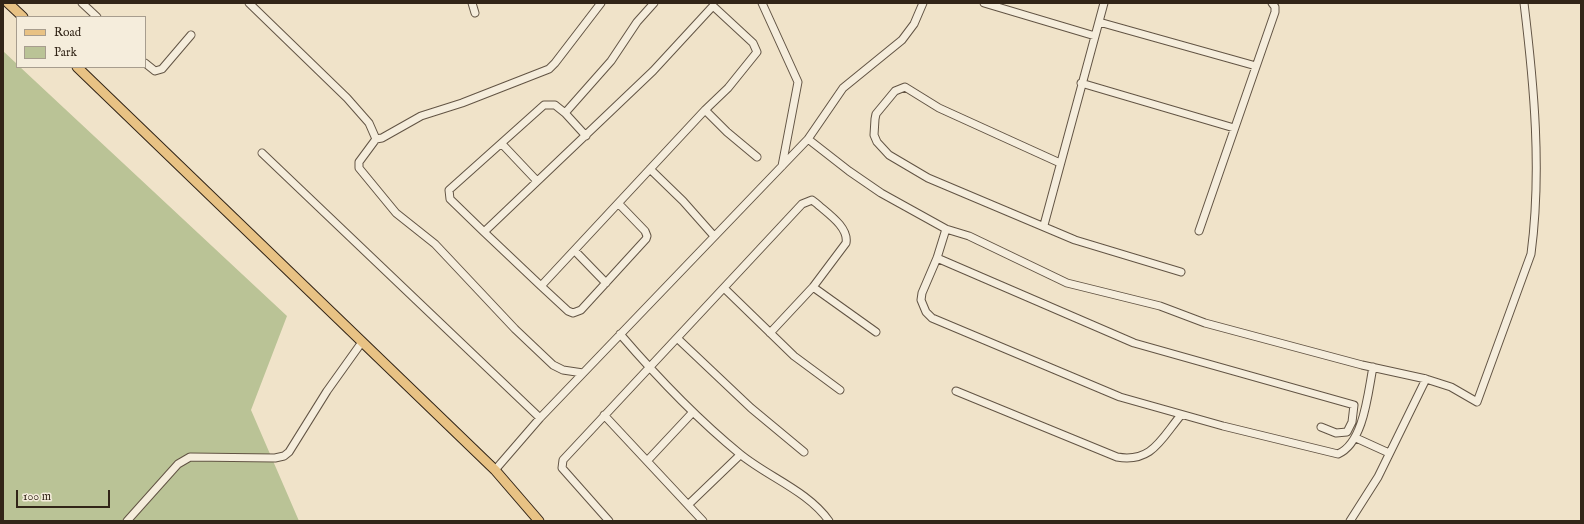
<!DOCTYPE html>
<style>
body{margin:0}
#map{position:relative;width:1584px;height:524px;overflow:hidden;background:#f0e3c9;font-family:"IM FELL English",serif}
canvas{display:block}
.frame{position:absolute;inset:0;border:4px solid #322518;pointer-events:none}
.legend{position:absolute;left:16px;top:16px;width:130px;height:52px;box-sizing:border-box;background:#f5eddc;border:1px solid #a79d8e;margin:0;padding:5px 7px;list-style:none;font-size:12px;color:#322518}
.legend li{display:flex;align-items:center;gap:8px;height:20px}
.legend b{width:20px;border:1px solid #a79d8e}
.scale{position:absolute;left:16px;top:490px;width:94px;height:18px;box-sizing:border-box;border:2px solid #322518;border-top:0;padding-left:5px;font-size:12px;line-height:14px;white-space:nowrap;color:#322518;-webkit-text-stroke:3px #f5eddc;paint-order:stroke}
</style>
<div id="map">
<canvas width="1584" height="524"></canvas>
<div class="frame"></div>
<ul class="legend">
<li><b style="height:5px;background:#e8c284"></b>Road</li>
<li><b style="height:11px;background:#bac396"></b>Park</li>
</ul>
<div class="scale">100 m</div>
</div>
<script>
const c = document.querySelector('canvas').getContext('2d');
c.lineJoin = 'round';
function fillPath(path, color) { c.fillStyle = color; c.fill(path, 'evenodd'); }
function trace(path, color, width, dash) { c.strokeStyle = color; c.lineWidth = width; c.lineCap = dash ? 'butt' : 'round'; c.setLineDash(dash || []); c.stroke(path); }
fillPath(new Path2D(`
 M3 51 17 64V67H20L287 316 251 410 299 521H3Z`), '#bac396');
const minor = new Path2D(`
 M82 3 97 17
 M249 3 347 98 369 123 376 139 359 162V168L396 213 435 244 515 329 553 365 563 370 583 373
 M472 3 475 13
 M762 3 798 82 782 166
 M984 3 1095 36
 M1099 22 1256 66
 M145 63 155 71 162 69 191 35
 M1081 83 1234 128
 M586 136 565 113 611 61 637 22 654 3
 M376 139 382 138 421 116 462 103 549 69 555 63 601 3
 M808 139 849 171 881 193 946 229 969 236 1067 283 1160 306 1205 323 1362 365 1426 379 1451 387 1477 402 1531 254C1542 171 1534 85 1524 3
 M502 144 537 181
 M262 153 540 418
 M1060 163 939 108 905 87 895 91 876 114 875 119 874 135 877 142 889 155 928 178 1075 240 1181 272
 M650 169 683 201 714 236
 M619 204 645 231 647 236 646 239 581 310 573 313 568 311 541 286 705 110 727 132 757 157
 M1044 225 1104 3
 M946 229 937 258 922 293 921 300 926 312 932 318 1120 397 1223 426 1338 454C1364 443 1368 392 1373 367
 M1199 231 1275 12V7L1272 3
 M484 232 450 199 449 190 544 105H555L565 113
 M575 251 606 283
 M937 258 1134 343 1354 405 1352 422 1347 432 1336 433 1321 427
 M541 286 484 232 653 71 713 6 753 43 757 52 728 88 705 110
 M813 287 876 332
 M724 288 794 356 840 390
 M620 334C657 377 696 418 740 454 768 477 808 491 829 521
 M677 338 751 408 804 452
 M956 391 1117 457C1152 463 1161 439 1181 415
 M604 415 703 521
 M1356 438 1389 453
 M648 460 693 412
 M495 470 540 418 808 139 843 88 902 40 914 24 923 3
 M689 504 740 455
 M127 521 178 464 190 457 275 458 284 456 289 452 327 391 362 342
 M609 521 562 468 563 460 802 204 812 200 816 203C827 213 849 227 846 243L813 287 770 333
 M1350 521 1378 477 1426 379`);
const major = new Path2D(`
 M8 3 23 17
 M77 67 495 470 539 521`);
trace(minor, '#625444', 9);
trace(major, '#322518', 11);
trace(minor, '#f5eddc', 7);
trace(major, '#e8c284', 9);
</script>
